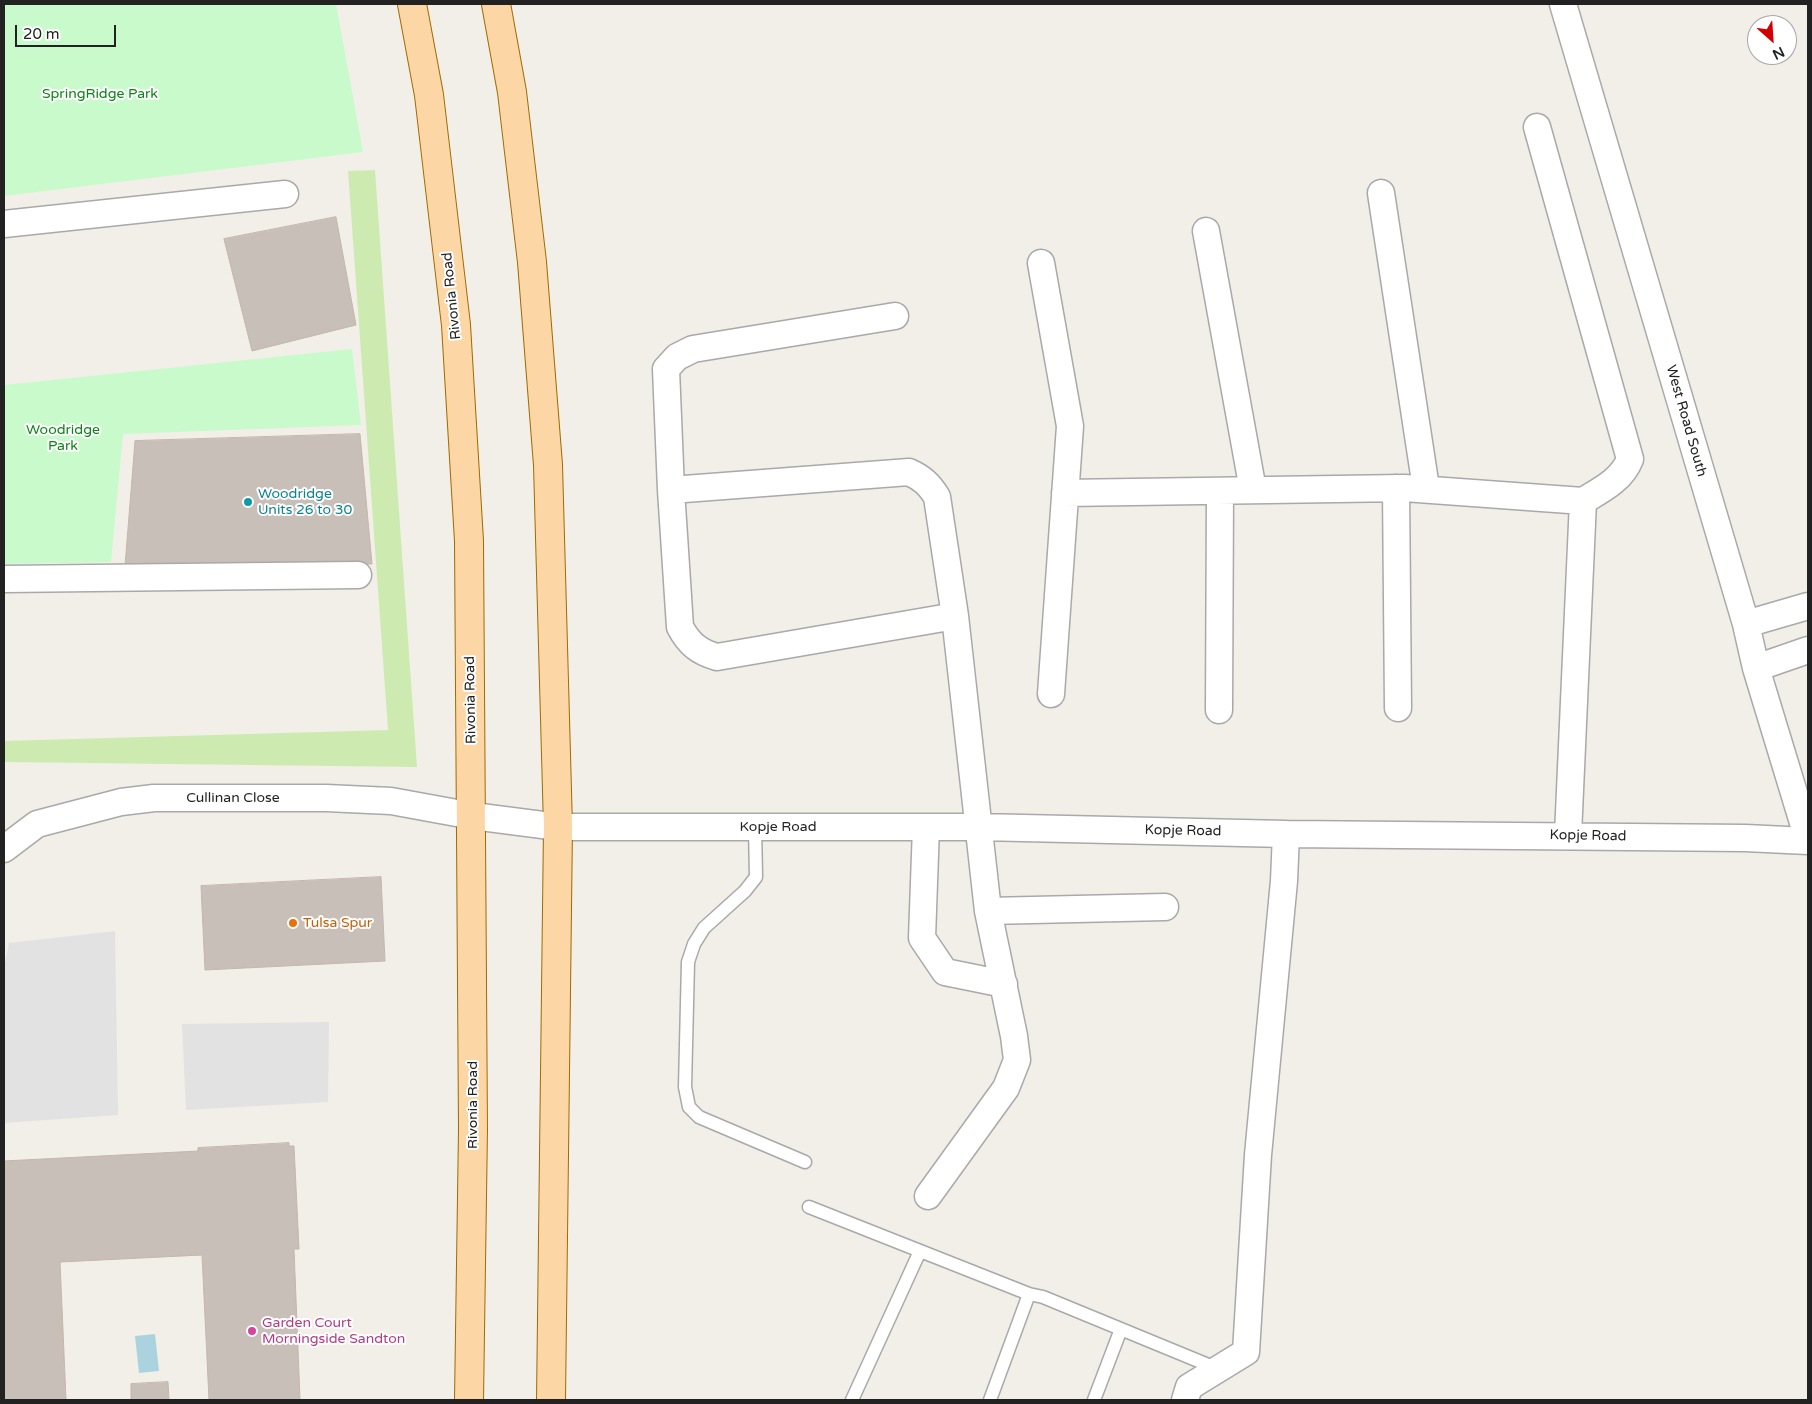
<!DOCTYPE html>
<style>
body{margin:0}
#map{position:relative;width:1812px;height:1404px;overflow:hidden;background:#f2efe9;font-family:"Varela Round",sans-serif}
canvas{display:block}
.frame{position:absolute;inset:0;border:5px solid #222;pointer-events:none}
.north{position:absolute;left:1747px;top:15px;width:50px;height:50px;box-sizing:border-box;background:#fff;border:1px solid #a7a7a7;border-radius:50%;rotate:154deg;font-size:14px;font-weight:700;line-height:20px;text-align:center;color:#222}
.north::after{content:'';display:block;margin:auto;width:18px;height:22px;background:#d40000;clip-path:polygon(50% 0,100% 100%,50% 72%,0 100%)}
.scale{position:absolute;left:15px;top:25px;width:101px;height:22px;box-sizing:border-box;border:2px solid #222;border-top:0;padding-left:6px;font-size:15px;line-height:18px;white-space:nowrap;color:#222;-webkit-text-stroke:4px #fff;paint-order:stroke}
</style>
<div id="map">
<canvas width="1812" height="1404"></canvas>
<div class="frame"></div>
<div class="north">N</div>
<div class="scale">20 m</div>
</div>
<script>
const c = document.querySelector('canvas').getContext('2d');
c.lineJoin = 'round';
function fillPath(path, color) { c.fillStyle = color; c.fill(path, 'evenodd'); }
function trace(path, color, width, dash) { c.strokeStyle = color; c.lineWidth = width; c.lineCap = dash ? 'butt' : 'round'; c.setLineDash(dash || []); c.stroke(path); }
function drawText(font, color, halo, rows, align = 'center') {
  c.font = font + ' "Varela Round",sans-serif'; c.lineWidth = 4; c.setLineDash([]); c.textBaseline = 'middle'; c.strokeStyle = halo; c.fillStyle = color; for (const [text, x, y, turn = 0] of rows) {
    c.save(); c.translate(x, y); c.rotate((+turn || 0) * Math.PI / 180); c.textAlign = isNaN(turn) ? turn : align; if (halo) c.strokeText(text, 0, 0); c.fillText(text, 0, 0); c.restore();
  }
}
fillPath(new Path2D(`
 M375 170 417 767 4 762V741L388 730 348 171Z`), '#cdebb0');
fillPath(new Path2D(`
 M4 4H336L363 152 4 196Z
 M352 349 361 425 123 434 111 562 4 564V385Z`), '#c8facc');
fillPath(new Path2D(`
 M115 931 118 1115 4 1123V968L9 943Z
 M329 1022 328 1102 186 1110 182 1024Z`), '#e2e2e2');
fillPath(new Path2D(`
 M155 1334 159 1371 139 1373 135 1336Z`), '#aad3df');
const building = new Path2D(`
 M336 217 356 325 252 351 224 239Z
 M360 434 372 564 125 566 135 441Z
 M381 877 385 961 205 970 201 886Z
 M289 1143V1146H294L299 1249H294L300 1400H209L202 1255 60 1262 66 1400H4V1161L198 1151V1148Z
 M168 1382 169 1400H131V1384Z`);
fillPath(building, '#c7bfb8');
trace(building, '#c4b6ab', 1);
const service = new Path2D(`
 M755 827 756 877 745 891 704 928 694 944 688 962 685 1087 689 1107 699 1117 805 1162
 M809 1207 1029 1294
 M852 1400 920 1251
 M990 1400 1029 1294 1043 1297 1218 1369
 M1094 1400 1121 1329`);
const minor = new Path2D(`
 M1563 4 1746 624 1756 668 1808 839
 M1537 127 1630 459C1622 480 1601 490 1583 501L1568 835
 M1381 193 1426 488
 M4 224 285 194
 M1206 231 1253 490
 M1041 263 1070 426 1051 694
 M895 316 693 349 677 357 666 369 671 490 680 627C689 644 699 652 717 657L955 616
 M1396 488 1398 708
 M671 490 909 472C922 478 929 484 937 497L955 616 988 911 1014 1036 1017 1060 1006 1088 928 1196
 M1065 493 1404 488 1583 501
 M4 579 358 575
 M1746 624 1808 606
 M1756 668 1808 650
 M1219 710 1220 491
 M926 827 922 938 945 972 1004 984
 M4 849 37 824 121 802 154 798H326L391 801 473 816 558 827H979L1286 834 1745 838 1808 841
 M988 911 1165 907
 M1185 1400 1189 1387 1246 1352 1258 1155 1284 881 1286 834`);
const primary = new Path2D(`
 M412 4 429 95 456 325 469 541 473 1129 469 1400
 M496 4 512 92 532 262 548 465 558 827 551 1400`);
trace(service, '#a9a9a9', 15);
trace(minor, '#a9a9a9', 29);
trace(primary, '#a06b00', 30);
trace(service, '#fff', 12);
trace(minor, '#fff', 26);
trace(primary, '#fcd6a4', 28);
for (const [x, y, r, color] of [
 [248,502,5,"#0f9aa8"],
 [293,923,5,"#e8710a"],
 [252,1331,5,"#d1479c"]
]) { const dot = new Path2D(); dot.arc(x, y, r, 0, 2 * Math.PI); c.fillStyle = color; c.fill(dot); trace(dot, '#fff', 2); }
drawText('14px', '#0c8416', '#fff', [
 ["SpringRidge Park",100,94],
 ["Woodridge",63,430],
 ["Park",63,446]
]);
drawText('14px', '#222', '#fff', [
 ["Rivonia Road",452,296,-96],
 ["West Road South",1686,421,74],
 ["Rivonia Road",471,700,-91],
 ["Cullinan Close",233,798],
 ["Kopje Road",778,827],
 ["Kopje Road",1183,831,1],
 ["Kopje Road",1588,836,1],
 ["Rivonia Road",473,1105,-90]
]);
drawText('14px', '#0d838f', '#fff', [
 ["Woodridge",258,494],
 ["Units 26 to 30",258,510]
], 'left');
drawText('14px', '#c56008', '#fff', [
 ["Tulsa Spur",303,923]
], 'left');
drawText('14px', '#b23c85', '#fff', [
 ["Garden Court",262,1323],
 ["Morningside Sandton",262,1339]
], 'left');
</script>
